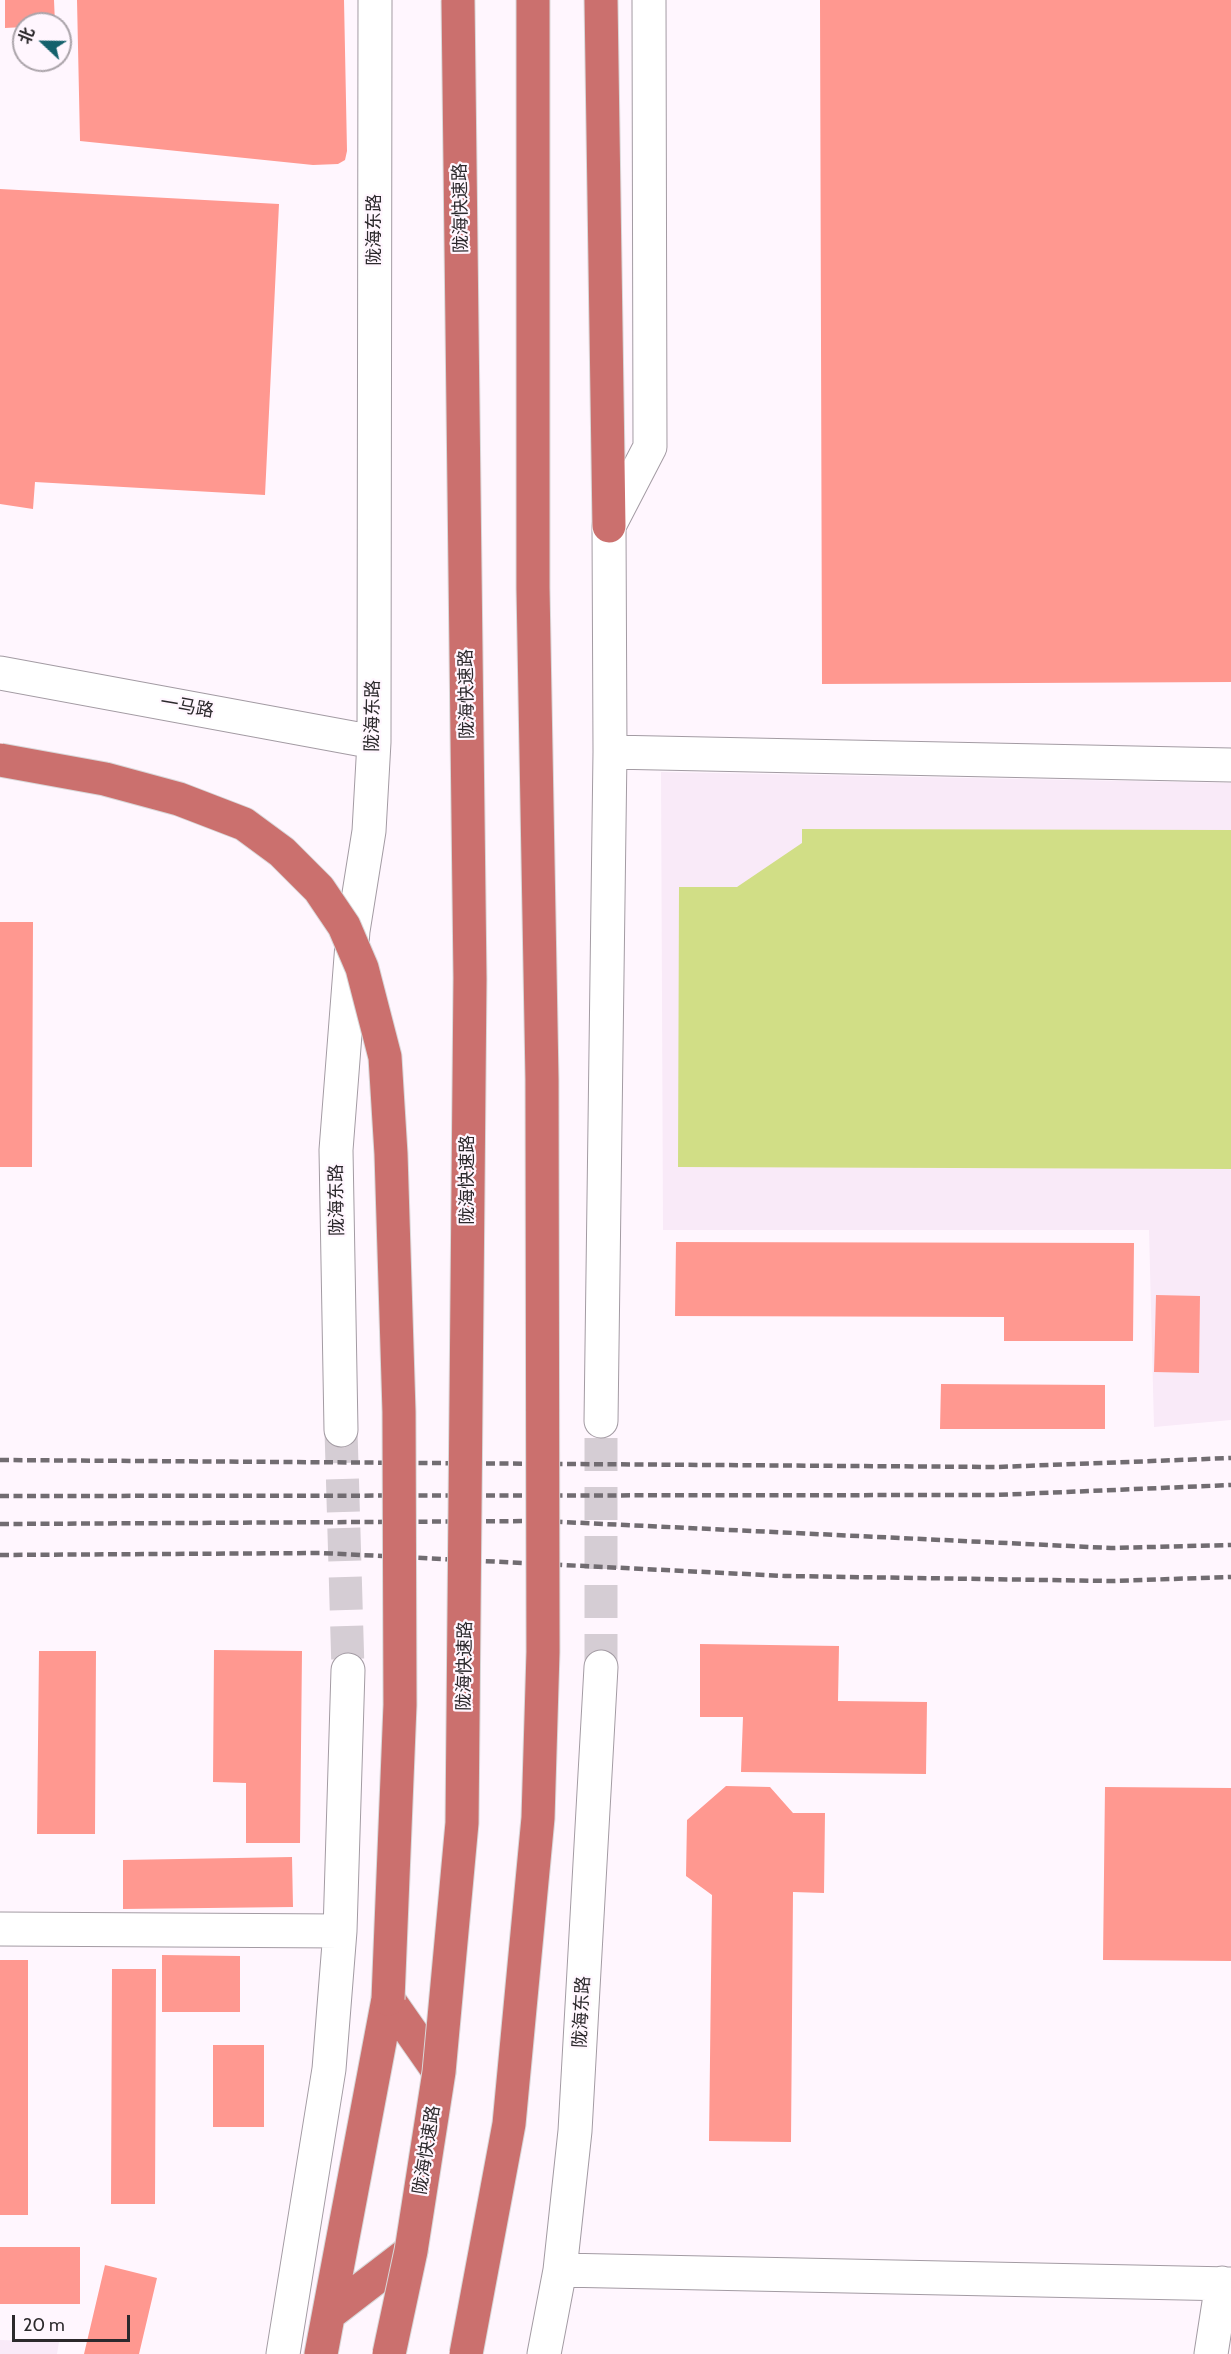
<!DOCTYPE html>
<meta charset="utf-8">
<style>
body{margin:0}
#map{position:relative;width:1231px;height:2354px;overflow:hidden;background:#fff6fe;font-family:Cabin,"Noto Sans SC",sans-serif}
canvas{display:block}
.north{position:absolute;left:12px;top:12px;width:60px;height:60px;box-sizing:border-box;background:#fff6fe;border:2px solid #aba4aa;border-radius:50%;rotate:292deg;font-size:16px;font-weight:700;line-height:24px;text-align:center;color:#2c292c}
.north::after{content:'';display:block;margin:auto;width:21px;height:27px;background:#14616c;clip-path:polygon(50% 0,100% 100%,50% 72%,0 100%)}
.scale{position:absolute;left:12px;top:2315px;width:118px;height:27px;box-sizing:border-box;border:3px solid #2c292c;border-top:0;padding-left:8px;font-size:18px;line-height:21px;white-space:nowrap;color:#2c292c;-webkit-text-stroke:4px #fff6fe;paint-order:stroke}
</style>
<div id="map">
<canvas width="1231" height="2354"></canvas>
<div class="north">北</div>
<div class="scale">20 m</div>
</div>
<script>
const c = document.querySelector('canvas').getContext('2d');
c.lineJoin = 'round';
function fillPath(path, color) { c.fillStyle = color; c.fill(path, 'evenodd'); }
function trace(path, color, width, dash) { c.strokeStyle = color; c.lineWidth = width; c.lineCap = dash ? 'butt' : 'round'; c.setLineDash(dash || []); c.stroke(path); }
function drawText(font, color, halo, rows, align = 'center') {
  c.font = font + ' Cabin,"Noto Sans SC",sans-serif'; c.lineWidth = 4.5; c.setLineDash([]); c.textBaseline = 'middle'; c.strokeStyle = halo; c.fillStyle = color; for (const [text, x, y, turn = 0] of rows) {
    c.save(); c.translate(x, y); c.rotate((+turn || 0) * Math.PI / 180); c.textAlign = isNaN(turn) ? turn : align; if (halo) c.strokeText(text, 0, 0); c.fillText(text, 0, 0); c.restore();
  }
}
fillPath(new Path2D(`
 M661 772 1231 783V1420L1154 1427 1149 1230H663Z
 M0 2340 59 2342 57 2354H0Z`), '#f9eaf8');
fillPath(new Path2D(`
 M802 829 1231 830V1169L678 1167 679 887H737L802 843Z`), '#d1de86');
fillPath(new Path2D(`
 M5 0H54L55 24H24V27L5 28Z
 M77 0H344L347 151 345 160 338 164 313 165 80 141Z
 M820 0H1231V682L822 684Z
 M0 189 279 204 265 495 35 482 33 509 0 504Z
 M0 922H33L32 1167H0Z
 M676 1242 1134 1243 1133 1341H1004V1317L675 1316Z
 M1156 1295 1200 1296 1199 1373 1154 1372Z
 M941 1384 1105 1385V1429H940Z
 M700 1644 839 1646 838 1701 927 1702 926 1774 741 1772 743 1717H700Z
 M214 1650 302 1651 300 1843H246V1783L213 1782Z
 M39 1651H96L95 1834H37Z
 M726 1786 770 1787 793 1813H825L824 1893 793 1892 791 2142 709 2141 712 1895 686 1876 687 1820Z
 M1105 1787 1231 1788V1961L1103 1960Z
 M292 1857 293 1907 123 1909V1860Z
 M162 1955 240 1956V2012H162Z
 M0 1960H28V2215H0Z
 M112 1969H156L155 2204H111Z
 M213 2045H264V2127H213Z
 M0 2247H80V2304H0Z
 M105 2265 157 2278 139 2354H84Z`), '#ff9890');
trace(new Path2D(`
 M341 1430 348 1670
 M601 1667V1421`), '#d5cdd4', 33, [33, 16]);
const minor = new Path2D(`
 M0 673 374 742
 M610 752 1231 765
 M601 1421 610 752 609 526 650 447 649 0
 M341 1430 336 1150 353 931 369 831 374 742 375 0
 M0 1929 340 1931
 M560 2270 1231 2284
 M283 2354 329 2069 340 1931 348 1670
 M544 2354 560 2270 575 2131 601 1667
 M1211 2354 1222 2283`);
const highway = new Path2D(`
 M601 0 609 526
 M388 1999 439 2072
 M329 2314 411 2251
 M321 2354 388 1999`);
trace(minor, '#a39ba3', 35);
trace(highway, '#d9d8d9', 35);
trace(minor, '#fff', 33);
trace(highway, '#cb706e', 33);
trace(new Path2D(`
 M0 1460 997 1467 1231 1458
 M0 1496 995 1495 1231 1485
 M0 1524 541 1521 1111 1548 1231 1545
 M0 1555 321 1553 785 1576 1112 1581 1231 1577`), '#716c71', 4.5, [9, 4.5]);
const highwayBridge = new Path2D(`
 M0 760 105 779 179 799 244 824 282 852 319 889 344 926 362 968 385 1057 391 1154 399 1412 400 1705 388 1999
 M389 2354 411 2251 439 2072 462 1823 470 978 458 0
 M466 2354 509 2124 538 1818 543 1652 542 1079 533 588V0`);
trace(highwayBridge, '#d9d8d9', 35, []);
trace(highwayBridge, '#cb706e', 33);
drawText('18px', '#2c292c', '#fff6fe', [
 ["陇海快速路",461,208,-91],
 ["陇海东路",375,230,-90],
 ["陇海快速路",467,694,-91],
 ["一马路",187,707,10],
 ["陇海东路",373,716,-89],
 ["陇海快速路",468,1180,-90],
 ["陇海东路",337,1200,-91],
 ["陇海快速路",465,1666,-89],
 ["陇海东路",582,2012,-87],
 ["陇海快速路",427,2150,-81]
]);
</script>
